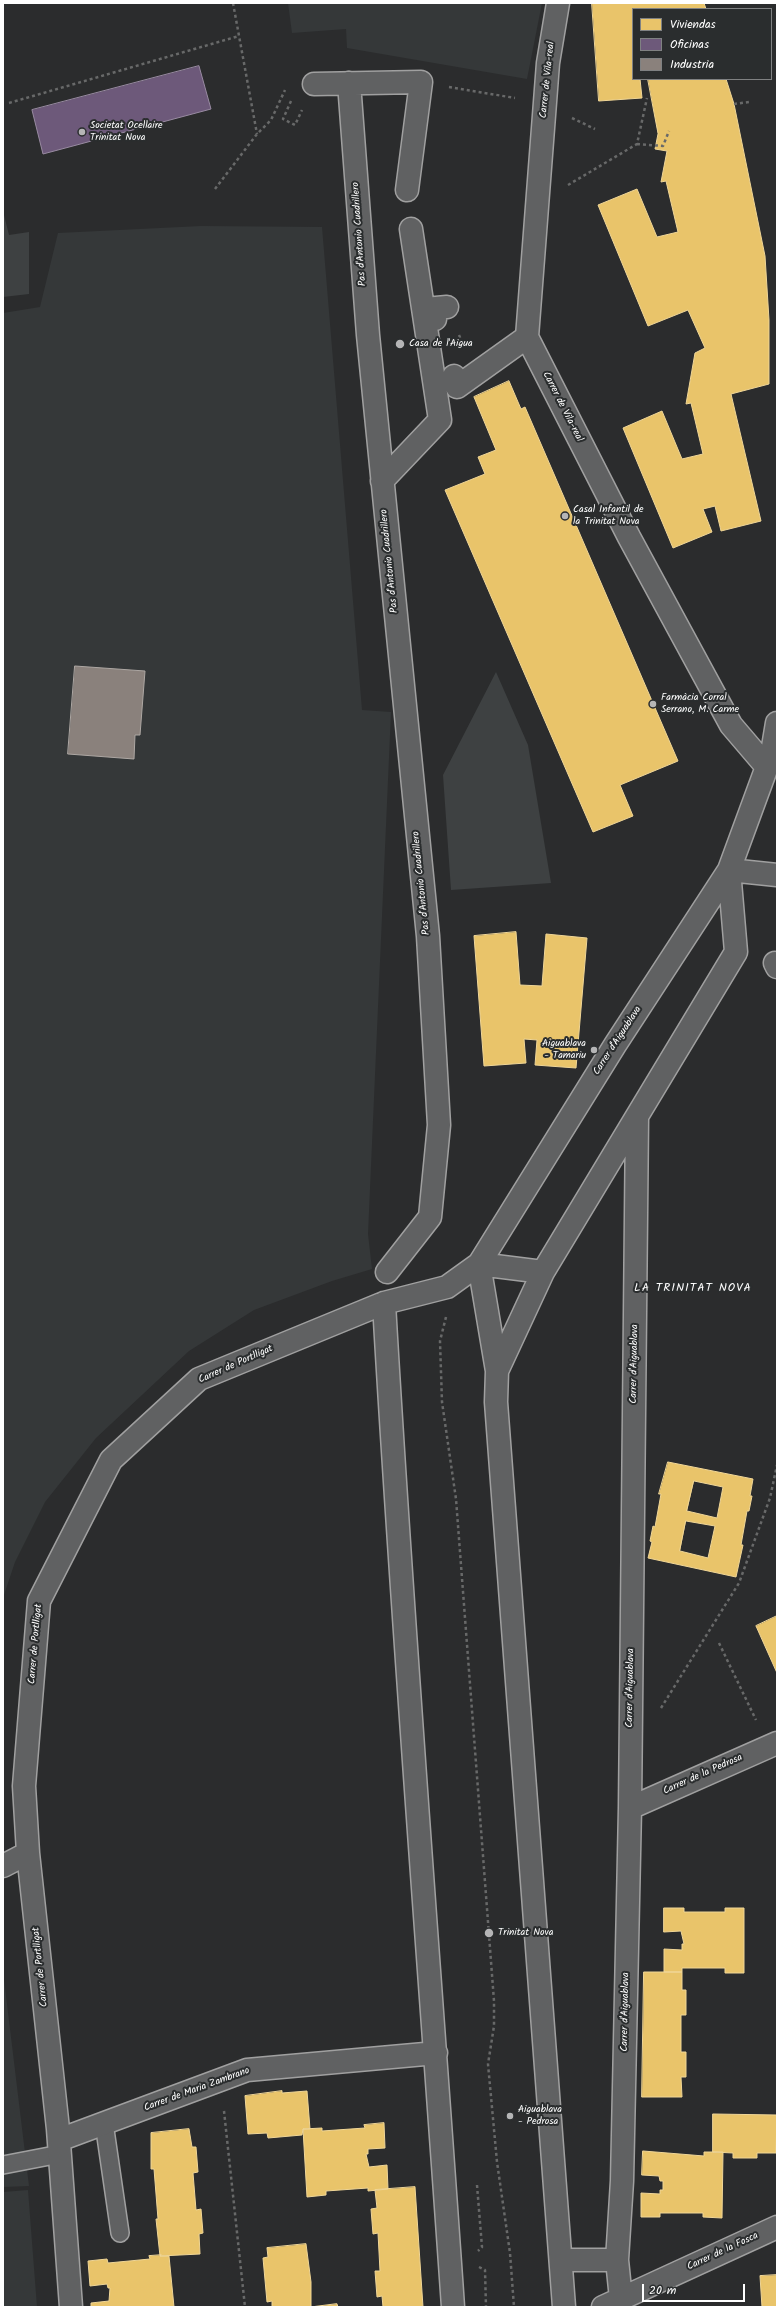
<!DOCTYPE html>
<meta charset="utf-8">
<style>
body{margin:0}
#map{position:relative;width:780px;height:2310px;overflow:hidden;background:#2b2c2d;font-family:Kalam,sans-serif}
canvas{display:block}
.frame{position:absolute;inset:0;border:4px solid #fff;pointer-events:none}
.legend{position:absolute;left:632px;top:8px;width:140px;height:72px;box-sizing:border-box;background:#2a2d2e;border:1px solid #7f8182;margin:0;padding:5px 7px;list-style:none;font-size:12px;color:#fff}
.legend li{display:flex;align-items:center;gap:8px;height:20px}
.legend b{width:20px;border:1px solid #7f8182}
.scale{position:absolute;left:642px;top:2284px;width:103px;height:18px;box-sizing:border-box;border:2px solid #fff;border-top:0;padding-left:5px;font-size:12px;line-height:14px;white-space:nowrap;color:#fff;-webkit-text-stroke:3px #2a2d2e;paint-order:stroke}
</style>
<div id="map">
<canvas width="780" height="2310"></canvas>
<div class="frame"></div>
<ul class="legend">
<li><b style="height:11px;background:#e9c46a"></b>Viviendas</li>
<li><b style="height:11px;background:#6d597a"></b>Oficinas</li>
<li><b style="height:11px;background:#8a817c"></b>Industria</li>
</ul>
<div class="scale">20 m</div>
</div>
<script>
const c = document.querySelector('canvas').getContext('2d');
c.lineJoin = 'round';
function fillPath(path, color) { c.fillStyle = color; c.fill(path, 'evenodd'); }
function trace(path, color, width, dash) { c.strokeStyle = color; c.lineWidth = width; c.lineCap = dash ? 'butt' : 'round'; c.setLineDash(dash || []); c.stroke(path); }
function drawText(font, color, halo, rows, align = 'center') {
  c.font = font + ' Kalam,sans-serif'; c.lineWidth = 4; c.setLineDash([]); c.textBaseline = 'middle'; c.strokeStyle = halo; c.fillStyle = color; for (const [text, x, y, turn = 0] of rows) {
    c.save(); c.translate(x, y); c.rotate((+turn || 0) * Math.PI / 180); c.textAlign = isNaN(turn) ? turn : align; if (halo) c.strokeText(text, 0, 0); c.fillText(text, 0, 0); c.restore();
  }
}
fillPath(new Path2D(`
 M288 3H542L527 79 347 48 346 29 292 33Z
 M201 226 322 227 362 710 391 712 368 1234 372 1269 332 1281 254 1310 189 1351 96 1438 45 1502 15 1562 3 1598V313L40 307 58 233Z
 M3 1971 29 2186 3 2187Z
 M28 2190 37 2307H3V2192Z`), '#353839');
fillPath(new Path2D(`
 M3 211 9 235 29 232V294L3 297Z
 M496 672 528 745 551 883 451 890 443 775Z`), '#3e4142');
const homes = new Path2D(`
 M592 3H704L706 9H633V79H640L642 98 599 101Z
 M648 79H726L734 104 765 256 769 320V384L731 394 761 521 721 531 715 506 703 509 712 532 673 548 623 428 662 411 682 459 703 454 691 403 686 404 695 353 705 348 688 310 648 326 598 205 637 189 657 237 678 232 666 181 661 182 667 151 655 149 658 134Z
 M509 381 521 409 525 407 678 761 620 785 633 816 593 832 445 490 485 474 478 457 496 450 474 397Z
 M516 932 520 985 542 986 546 934 587 938 576 1068 535 1065 537 1040 524 1039 526 1063 484 1066 474 936Z
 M668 1462 753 1479 750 1496H752L749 1511H747L741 1545H743L736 1577 648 1558 652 1542 650 1541 653 1526 655 1527 661 1494H659ZM694 1481 723 1487 717 1518 687 1511ZM686 1521 715 1526 708 1558 680 1551Z
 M777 1616V1673L756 1626Z
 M664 1908H684V1912H725V1908H744V1973H725V1968H682V1972H664V1949L682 1950V1944H684L681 1931 664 1932Z
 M644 1972H682V1990H686V2015H681V2052H686V2077H681L682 2097H642Z
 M282 2091V2093L307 2091 310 2129H303L302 2135 268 2138 267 2133 248 2134 245 2096Z
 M713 2114 777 2115 776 2153H757V2158H733V2153L713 2152Z
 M384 2123 385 2148 368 2149V2154H366L369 2167 387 2165 388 2189 368 2191V2188L326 2191V2195L307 2197 303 2129 322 2128V2131L365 2128 364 2125Z
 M189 2129 192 2147H196L198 2172 193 2173 196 2210 201 2209 203 2233 199 2234 200 2254 160 2256 156 2219H158L154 2169H151V2133Z
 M643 2151 704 2156V2152H723L722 2218 703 2217V2213H660V2217H641V2193L660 2194V2190H663V2181H660L659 2176 642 2175Z
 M415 2187 423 2307H383L382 2296 377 2297 375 2271H380L378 2233 373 2234 371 2209 377 2208 375 2190Z
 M306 2244 311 2282V2307H272V2301L267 2302 263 2258 268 2257 267 2248Z
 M161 2255 160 2256H169L174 2307H91V2303L109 2301 110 2288H108L107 2284 90 2286 88 2261 107 2259 108 2263 150 2259 149 2256Z
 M777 2275V2307H762L760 2276Z
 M337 2304 338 2307H311Z`);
fillPath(homes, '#e9c46a');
trace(homes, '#f0d697', 1);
const offices = new Path2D(`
 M199 66 211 109 43 154 32 110Z`);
fillPath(offices, '#6d597a');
trace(offices, '#998ba2', 1);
const industry = new Path2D(`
 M75 666 145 671 140 735H135L134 759 68 754Z`);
fillPath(industry, '#8a817c');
trace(industry, '#ada7a3', 1);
const lane = new Path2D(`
 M104 2123 120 2233
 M3 2165 60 2154`);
const street = new Path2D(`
 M558 3 548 63 527 337 629 537 731 725 766 766
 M349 83 368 335 428 936 439 1125 430 1217 387 1272
 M314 84 421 82 407 190
 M435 319 425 309 447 307
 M454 376 457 387 527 337
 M382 481 440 420 411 229
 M729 870 777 875
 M775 963 777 967
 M384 1303C403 1638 430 1972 453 2307
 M497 1371 543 1272 736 952 729 870
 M630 1808 777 1743
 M3 1866 28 1853
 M59 2140 247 2070 436 2053
 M561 2260H617
 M621 2299 617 2260 622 2181 630 1808 637 1117
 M71 2307 58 2129 28 1853 24 1786 39 1601 111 1460 199 1379 384 1303 447 1287 479 1264 543 1272
 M564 2307 496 1402 497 1371 479 1264 615 1045 729 870 772 753 777 723
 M603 2307 777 2227`);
trace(lane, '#a0a0a0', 20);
trace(street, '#a0a0a0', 25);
trace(new Path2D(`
 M233 3 257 134
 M449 87 515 98
 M291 101 283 119 295 125 302 110
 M9 103 239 36
 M734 104 749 102
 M572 118 595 129
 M637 144 663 146 669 131
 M568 185 637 144 647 98
 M215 189 257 134 271 120 285 90
 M459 335 464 347
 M446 1317 440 1341 442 1402 456 1499 494 2001V2026L488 2064 497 2162 510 2253 514 2307
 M719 1643 756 1720
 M661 1708 739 1583 770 1498 777 1465
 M224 2111 245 2307
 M477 2185 482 2247 478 2251
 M479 2267 485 2270 486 2307`), '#686969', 2.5, [3, 3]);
trace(lane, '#606162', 17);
trace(street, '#606162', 22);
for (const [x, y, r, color] of [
 [82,132,4,"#b5b5b6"],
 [400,344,5,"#b5b5b6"],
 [565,516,4,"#b5b5b6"],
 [653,704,4,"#b5b5b6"],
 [594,1050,4,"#b5b5b6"],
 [489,1933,5,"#b5b5b6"],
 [510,2116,4,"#b5b5b6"]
]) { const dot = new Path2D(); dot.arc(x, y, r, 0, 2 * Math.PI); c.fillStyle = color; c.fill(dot); trace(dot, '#2a2d2e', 1.5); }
drawText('10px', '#fff', '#2a2d2e', [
 ["Carrer de Vila-real",548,80,-84],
 ["Pas d'Antonio Cuadrillero",360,234,-94],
 ["Carrer de Vila-real",562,407,63],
 ["Pas d'Antonio Cuadrillero",390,561,-96],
 ["Pas d'Antonio Cuadrillero",422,883,-96],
 ["Carrer d'Aiguablava",618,1041,-57],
 ["Carrer d'Aiguablava",635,1364,-89],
 ["Carrer de Portlligat",236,1365,-24],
 ["Carrer de Portlligat",36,1644,-85],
 ["Carrer d'Aiguablava",631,1688,-89],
 ["Carrer de la Pedrosa",703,1775,-24],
 ["Carrer de Portlligat",41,1967,-96],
 ["Carrer d'Aiguablava",626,2012,-89],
 ["Carrer de Maria Zambrano",197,2090,-20],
 ["Carrer de la Fosca",723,2252,-25]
]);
drawText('10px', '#fff', '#2a2d2e', [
 ["Societat Ocellaire",90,126],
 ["Trinitat Nova",90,138],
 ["Casa de l'Aigua",409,344],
 ["Casal Infantil de",573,510],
 ["la Trinitat Nova",573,522],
 ["Farmàcia Corral",661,698],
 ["Serrano, M. Carme",661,710],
 ["Aiguablava",586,1044,"right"],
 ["- Tamariu",586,1056,"right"],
 ["Trinitat Nova",498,1933],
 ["Aiguablava",518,2110],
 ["- Pedrosa",518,2122]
], 'left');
c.letterSpacing = '1px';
drawText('12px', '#fff', '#2a2d2e', [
 ["LA TRINITAT NOVA",693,1289]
]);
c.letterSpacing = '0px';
</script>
